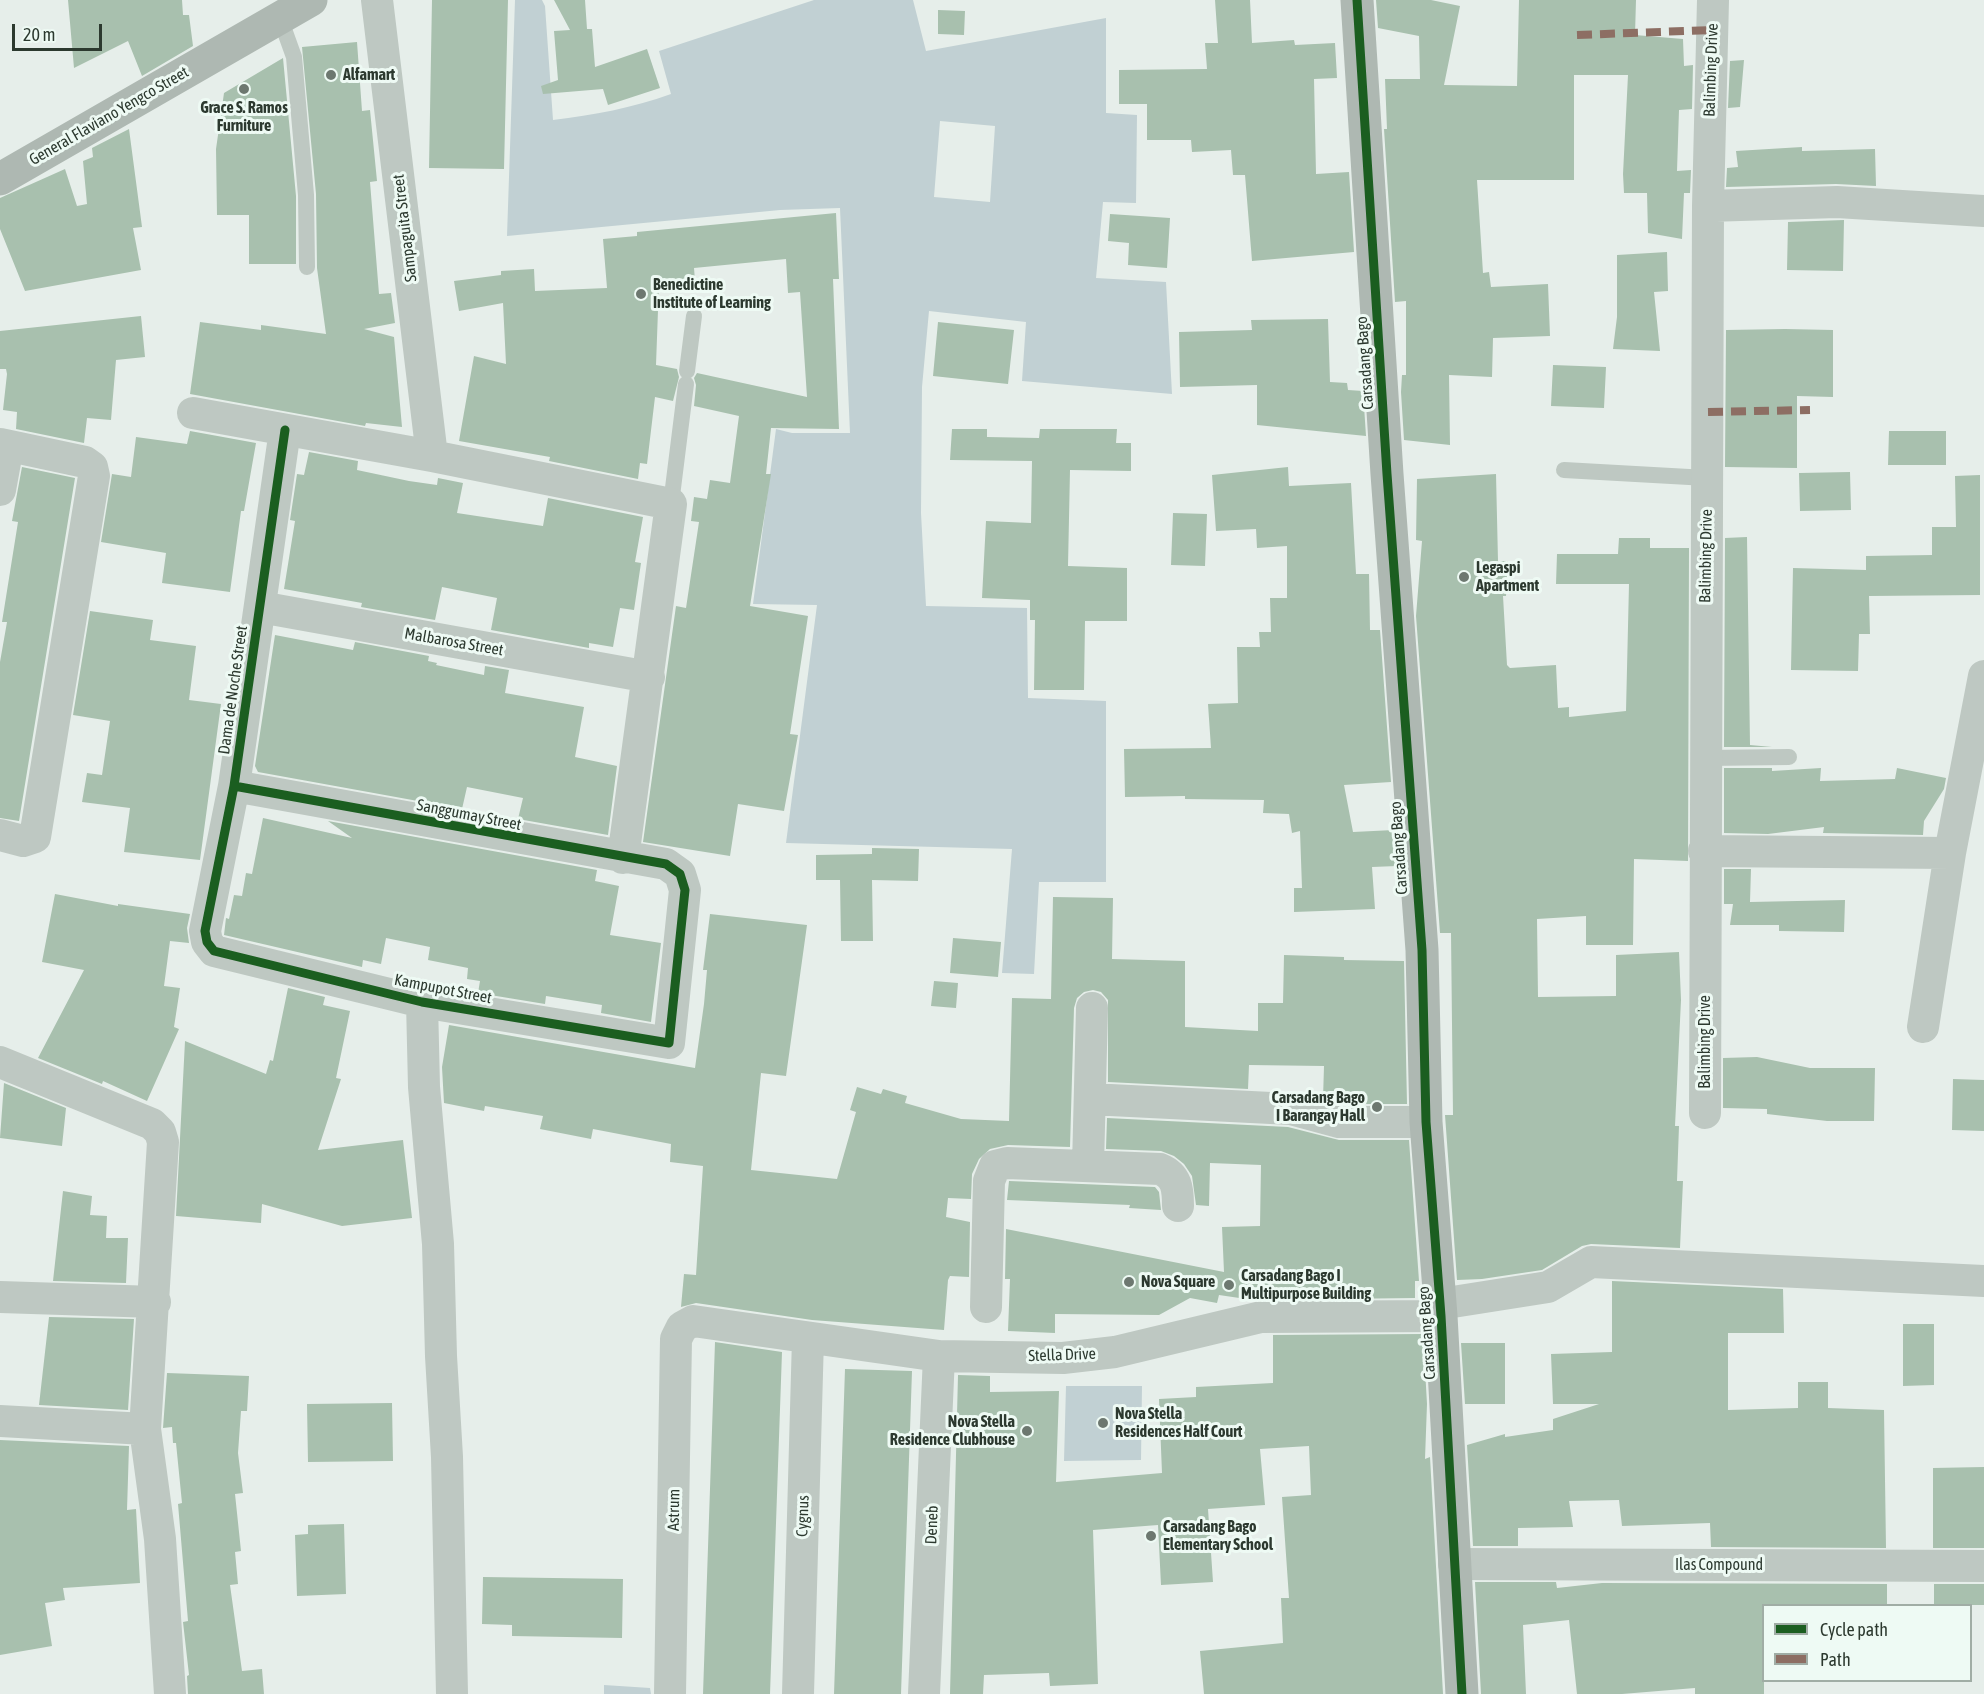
<!DOCTYPE html>
<style>
body{margin:0}
#map{position:relative;width:1984px;height:1694px;overflow:hidden;background:#e6eeea;font-family:"Asap Condensed",sans-serif}
canvas{display:block}
.legend{position:absolute;left:1762px;top:1604px;width:210px;height:78px;box-sizing:border-box;background:#eefaf4;border:2px solid #a0ada5;margin:0;padding:8px 10px;list-style:none;font-size:18px;color:#2c392f}
.legend li{display:flex;align-items:center;gap:12px;height:30px}
.legend b{width:30px;border:2px solid #a0ada5}
.scale{position:absolute;left:12px;top:24px;width:90px;height:27px;box-sizing:border-box;border:3px solid #2c392f;border-top:0;padding-left:8px;font-size:18px;line-height:21px;white-space:nowrap;color:#2c392f;-webkit-text-stroke:4px #eefaf4;paint-order:stroke}
</style>
<div id="map">
<canvas width="1984" height="1694"></canvas>
<ul class="legend">
<li><b style="height:8px;background:#1b5e20"></b>Cycle path</li>
<li><b style="height:8px;background:#8d6e63"></b>Path</li>
</ul>
<div class="scale">20 m</div>
</div>
<script>
const c = document.querySelector('canvas').getContext('2d');
c.lineJoin = 'round';
function fillPath(path, color) { c.fillStyle = color; c.fill(path, 'evenodd'); }
function trace(path, color, width, dash) { c.strokeStyle = color; c.lineWidth = width; c.lineCap = dash ? 'butt' : 'round'; c.setLineDash(dash || []); c.stroke(path); }
function drawText(font, color, halo, rows, align = 'center') {
  c.font = font + ' "Asap Condensed",sans-serif'; c.lineWidth = 6; c.setLineDash([]); c.textBaseline = 'middle'; c.strokeStyle = halo; c.fillStyle = color; for (const [text, x, y, turn = 0] of rows) {
    c.save(); c.translate(x, y); c.rotate((+turn || 0) * Math.PI / 180); c.textAlign = isNaN(turn) ? turn : align; if (halo) c.strokeText(text, 0, 0); c.fillText(text, 0, 0); c.restore();
  }
}
fillPath(new Path2D(`
 M515 0H542L545 6 553 120C594 115 632 108 671 94L659 51 814 0H913L926 51 1106 18V113L1137 115 1136 203 1103 202 1096 278 1166 282 1172 394 1022 381 1026 322 929 311 922 387 921 513 926 606 1027 608 1028 698 1106 701V882H1039L1034 974 1002 973 1012 849 786 843 817 605 753 604 776 429 792 433H850L840 208 780 210 507 236ZM940 121 995 126 990 202 934 197Z
 M1066 1386H1142L1141 1460 1064 1461Z
 M604 1685 650 1688 651 1694H604Z`), '#c1d0d3');
fillPath(new Path2D(`
 M68 0H182L183 15H189L193 46 142 76 128 41 74 68Z
 M432 0H508L504 169 429 168Z
 M554 0H585L587 29H592L595 67 647 49 660 88 608 105 603 89 543 94 541 86 558 80 554 31 570 30Z
 M1215 0H1250L1252 43 1294 40 1295 45 1335 43 1337 78 1314 79 1316 174 1349 172 1354 252 1252 261 1245 175H1233L1231 150 1192 152 1191 140H1147V104H1119V70L1207 69 1205 43H1218Z
 M1376 0H1431L1460 6 1444 85 1517 86 1519 0H1636L1635 35 1683 39 1684 66 1693 65 1692 109 1679 110 1677 171 1691 170 1690 193H1684L1682 239 1648 233 1647 193H1624L1623 174 1642 173 1623 174 1628 75H1574V180H1477L1483 273 1489 272 1491 287 1548 284 1550 336 1493 338 1492 377 1449 375 1450 445 1404 440 1401 392 1402 375H1406V301L1395 302 1384 129H1387L1385 79H1420L1419 36 1378 28Z
 M938 10 965 11 964 35 938 34Z
 M357 42 362 111 370 110 377 181 370 182 379 294 391 293 395 323 364 329 394 337 402 427 366 423 365 426 190 394 200 322 261 330V325L326 334 317 268 316 194 302 47Z
 M283 58 296 196V264H249V215H217L216 149 224 93Z
 M1744 60 1740 107 1728 108 1730 61Z
 M129 129 142 227 133 228 141 270 25 291 0 229V198L65 169 77 206 87 204 83 161 93 157 92 148Z
 M1802 147V151L1875 149 1876 186 1836 184 1726 187 1727 168 1738 167 1736 151Z
 M836 213 839 279H833L839 429 771 428 766 474H771L750 606 808 616 790 734 798 735 784 811 738 804 730 856 643 842 676 606 686 608 699 522 691 521 694 497 707 499 710 480 730 483 739 416 694 406 696 385 694 378 697 373 807 397 800 292 788 293 786 259 694 268 695 281 659 283 656 365 677 369 679 377 673 401 655 397 647 464 640 463 638 479 549 461 550 457 459 441 474 356 506 364 503 303 459 311 454 281 501 275V271L534 269 535 291 607 288 603 239 637 236V232Z
 M1110 214 1170 218 1167 268 1128 265 1129 243 1108 241Z
 M1844 220 1843 271 1787 270 1788 222Z
 M1667 252 1668 291 1654 292 1660 351 1613 349 1617 317V255Z
 M141 316 145 357 116 360 111 420 87 418 84 443 16 429 17 412 3 410 7 374 6 369H0V331Z
 M1328 319 1330 382 1347 383 1348 390 1363 391 1366 436 1257 425V385L1180 387 1179 332 1252 330 1251 320Z
 M938 322 1014 330 1008 384 933 376Z
 M1785 329 1833 330V397L1797 396V468L1725 467 1726 330Z
 M1553 365 1606 367 1604 408 1551 406Z
 M952 429H987V437L1039 438 1040 429H1117L1116 443H1131V471L1070 470 1068 566 1127 568V621H1085L1084 690H1034L1035 620H1030V600L982 598 986 521 1031 523 1032 461 950 460Z
 M190 431 256 443 244 511H241L230 592 162 583 166 553 101 542 112 474 131 477 136 437 187 444Z
 M1889 431H1946V465H1888Z
 M309 452 358 461 357 470 409 481 437 485 438 478 463 483 457 513 543 526 548 498 643 517 635 562 641 563 634 610 620 608 613 647 589 643V648L491 630 497 598 442 587 435 620 361 607 362 603 284 589 295 521 290 520 297 474 304 475Z
 M22 467 75 478 19 821 0 818V662L7 622H2L18 522 12 521Z
 M1288 467 1289 486 1351 483 1356 574H1369L1370 630H1380L1391 782 1344 785 1353 832 1394 830 1397 866 1372 867 1375 909 1294 912V888H1302L1300 831 1292 833 1289 814 1263 813 1264 800 1185 799V796L1125 797 1124 749 1211 748 1208 704 1238 703 1237 647H1260L1259 632H1271L1270 598H1287V546L1257 548 1256 529 1216 531 1212 475Z
 M1850 472 1851 510 1800 511 1799 473Z
 M1496 474 1498 561H1508L1506 596H1503L1507 665 1510 668 1556 665 1558 708 1569 707V717L1626 711 1629 584H1556L1557 554H1618L1619 538H1650V548H1689L1688 861 1634 859 1633 945H1586V916L1537 919 1538 997 1616 996V955L1679 952 1681 1000 1675 1126H1679L1677 1181H1683L1680 1248 1591 1244 1582 1246 1542 1270 1482 1279 1457 1280 1445 1115H1453L1451 933H1440L1416 616 1422 541 1416 540 1417 479Z
 M1980 475V595L1869 596 1870 634H1859L1858 671 1791 670 1793 568 1866 570V556L1932 555V527H1956L1955 476Z
 M1173 513 1207 514 1205 566 1171 565Z
 M1747 537 1750 745 1772 747H1724L1725 538Z
 M90 611 153 620 150 640 196 646 189 700 221 704 200 860 124 852 130 808 82 802 87 773 102 775 110 721 73 715Z
 M275 635 353 650 355 642 429 656 428 661 437 663 436 665 484 675 485 666 509 670 505 693 584 707 575 757 617 766 608 835 518 819 523 798 467 787 462 809 258 772 255 766Z
 M1724 768H1772V771L1821 768 1820 781 1895 779 1897 768 1946 778 1944 789 1924 821 1923 835 1823 833 1824 827 1768 834 1724 833Z
 M263 818 352 838 328 821 597 870 595 881 619 886 610 935 661 943 651 1022 601 1013 602 1005 546 996 545 1004 478 993 480 981 467 979 468 968 428 960 430 947 386 938 381 964 363 960 362 967 224 935 226 918 229 919 234 895 242 896 246 873 252 874Z
 M872 848 919 849 918 881 872 880 873 941H841L840 880H816V855L872 854Z
 M1724 869H1751L1750 902 1845 900 1844 932 1779 931V925H1730L1733 904H1724Z
 M55 894 118 906V904L190 914 187 928 189 943 170 941 164 986 180 988 174 1027 179 1029 147 1101 103 1081 102 1084 38 1058 84 970 42 962Z
 M1053 897 1113 898 1112 959 1185 961V1027L1258 1031V1003H1283L1284 955 1344 957V960L1404 961 1407 1104H1341L1323 1099 1324 1066 1249 1065 1248 1089 1108 1082V1000L1101 992 1093 990 1084 992 1077 998 1074 1008 1070 1147 1008 1145 990 1149 979 1159 972 1174 971 1199 948 1198 946 1217 970 1222 969 1277 950 1276 948 1280 944 1330 812 1320 696 1303 681 1307 684 1274 696 1275 703 1166 670 1162 671 1144 593 1129 591 1139 540 1129 543 1116 485 1106 484 1111 444 1103 442 1067 449 1025 695 1068 704 1004 707 970H703L710 914 807 925 786 1076 761 1073 751 1170 837 1179 856 1112 850 1110 857 1087 881 1094 883 1089 907 1096 905 1103 961 1119 1009 1121 1012 998 1051 999Z
 M953 938 1001 942 998 977 950 973Z
 M934 981 958 983 956 1008 931 1006Z
 M288 988 325 997 323 1005 350 1011 336 1078 341 1079 318 1150 403 1140 412 1218 342 1226 262 1204 261 1223 176 1216 185 1041 266 1074 270 1060 273 1061Z
 M1757 1057 1810 1068H1875L1874 1121H1827L1767 1114V1109L1723 1108V1058Z
 M1953 1079 1984 1080V1131L1952 1130Z
 M4 1083 66 1108 62 1146 0 1138Z
 M1107 1118 1288 1127 1339 1140H1409L1419 1281H1415V1298L1253 1300 1219 1295 1217 1303 1190 1298 1159 1315 1055 1314V1333L1008 1331 1010 1279H1005L1006 1229 1224 1272 1222 1227 1260 1226 1261 1165 1210 1163 1209 1206 1196 1205 1192 1176 1184 1164 1174 1156 1161 1151 1106 1149Z
 M1009 1181 1155 1187 1159 1192 1161 1210 1129 1208 1130 1205 1007 1200Z
 M63 1191 92 1196 90 1215 107 1216 106 1238H128L126 1283 53 1281Z
 M1612 1281 1783 1289 1784 1333H1728V1410L1798 1408V1382H1828V1408L1884 1410 1886 1548 1711 1547 1710 1523 1622 1526 1619 1500 1569 1501 1573 1527 1518 1528V1546H1473L1467 1445 1505 1434V1437L1553 1430V1419L1599 1404H1553L1551 1354 1612 1352Z
 M49 1317 134 1319 128 1410 39 1405Z
 M1903 1324H1934V1385L1903 1386Z
 M1423 1334 1427 1404 1425 1459 1430 1457 1443 1694H1204L1200 1651 1283 1643 1281 1598H1289L1282 1497 1311 1495 1309 1446 1260 1449 1265 1505 1208 1509 1213 1582 1161 1585 1158 1525 1093 1530 1098 1684 1050 1686 1049 1673 984 1675 983 1694H950L958 1375 990 1376V1392L1059 1391 1056 1482 1162 1473 1159 1399 1196 1397V1387L1273 1383V1335Z
 M715 1342 782 1352 770 1694H703Z
 M1461 1343H1505V1404H1465Z
 M845 1369 912 1371 901 1694H834Z
 M167 1373 249 1376 247 1411H241L238 1453 243 1493 235 1494 241 1551 235 1552 238 1584 230 1585 242 1671 262 1669 264 1694H188L187 1676 189 1675 183 1622 188 1621 178 1504 182 1503 176 1443H173L172 1427 163 1428Z
 M392 1403 393 1461 308 1462 307 1404Z
 M0 1440 129 1446 127 1510 136 1509 140 1583 63 1588 65 1600 45 1603 52 1646 0 1655Z
 M1984 1467V1548H1933V1468Z
 M344 1524 346 1594 297 1596 295 1535 308 1534V1525Z
 M483 1577 623 1579 622 1638 512 1636V1625L482 1624Z
 M1475 1582H1556L1557 1588 1602 1583 1887 1584V1605H1764V1694H1695V1688L1622 1694H1577L1569 1620 1523 1625 1526 1694H1481Z
 M1934 1584H1984V1605H1934Z`), '#a8c0ae');
trace(new Path2D(`
 M280 18 294 57 306 195 307 267
 M687 371 694 316
 M1564 470 1707 478
 M671 504 686 384
 M1706 758 1789 757`), '#bec8c2', 16);
trace(new Path2D(`
 M377 0 432 456
 M1708 206 1837 202 1984 211
 M193 413 432 456 671 504 623 858
 M0 444 85 462 92 467 94 476 35 837 23 841 0 835
 M0 490 8 446
 M260 607 649 677
 M234 786 666 864 680 874 685 890 669 1043 422 1002 214 951 207 942 205 931 234 786 285 430
 M1704 851 1950 853
 M422 1002 424 1087 438 1244 441 1356 447 1457 452 1694
 M1923 1027 1950 853 1984 676
 M0 1062 152 1124 160 1132 163 1142 145 1429 160 1539 170 1694
 M1090 1099 1291 1109 1339 1122H1426
 M1705 1113 1708 206 1713 0
 M1088 1166 1092 1008
 M0 1297 155 1302
 M1440 1304 1548 1287 1591 1262 1984 1281
 M986 1307 989 1181 995 1166 1007 1163 1160 1169C1177 1176 1178 1189 1178 1206
 M0 1421 145 1429
 M1454 1564 1984 1566
 M670 1694 676 1339 682 1327 693 1321 939 1356 1063 1358 1115 1352 1261 1317 1441 1316
 M798 1694 808 1338
 M924 1694 939 1356`), '#bec8c2', 32);
trace(new Path2D(`
 M1357 0 1387 474 1422 950 1426 1122 1441 1316 1462 1694
 M0 179 311 0`), '#aeb8b2', 33);
trace(new Path2D(`
 M1577 35 1712 30
 M1708 412 1810 410`), '#8d6e63', 8, [15, 8]);
trace(new Path2D(`
 M1357 0 1387 474 1422 950 1426 1122 1441 1316 1462 1694
 M234 786 666 864 680 874 685 890 669 1043 422 1002 214 951 207 942 205 931 234 786 285 430`), '#1b5e20', 9);
for (const [x, y, r, color] of [
 [331,75,6,"#6d7870"],
 [244,89,6,"#6d7870"],
 [641,294,6,"#6d7870"],
 [1464,577,6,"#6d7870"],
 [1377,1107,6,"#6d7870"],
 [1129,1282,6,"#6d7870"],
 [1229,1285,6,"#6d7870"],
 [1103,1423,6,"#6d7870"],
 [1027,1431,6,"#6d7870"],
 [1151,1536,6,"#6d7870"]
]) { const dot = new Path2D(); dot.arc(x, y, r, 0, 2 * Math.PI); c.fillStyle = color; c.fill(dot); trace(dot, '#eefaf4', 2); }
drawText('16px', '#2c392f', '#eefaf4', [
 ["Balimbing Drive",1711,70,-88],
 ["General Flaviano Yengco Street",109,116,-30],
 ["Sampaguita Street",405,228,-97],
 ["Carsadang Bago",1365,363,-94],
 ["Balimbing Drive",1706,556,-89],
 ["Malbarosa Street",454,642,10],
 ["Dama de Noche Street",233,690,-82],
 ["Sanggumay Street",469,815,11],
 ["Carsadang Bago",1399,848,-94],
 ["Kampupot Street",443,989,11],
 ["Balimbing Drive",1705,1042,-90],
 ["Carsadang Bago",1427,1333,-94],
 ["Stella Drive",1062,1355,-2],
 ["Astrum",674,1510,-89],
 ["Cygnus",803,1516,-88],
 ["Deneb",932,1525,-88],
 ["Ilas Compound",1719,1565]
]);
drawText('bold 16px', '#2c392f', '#eefaf4', [
 ["Alfamart",343,75],
 ["Grace S. Ramos",244,108,"center"],
 ["Furniture",244,126,"center"],
 ["Benedictine",653,285],
 ["Institute of Learning",653,303],
 ["Legaspi",1476,568],
 ["Apartment",1476,586],
 ["Carsadang Bago",1365,1098,"right"],
 ["I Barangay Hall",1365,1116,"right"],
 ["Carsadang Bago I",1241,1276],
 ["Multipurpose Building",1241,1294],
 ["Nova Square",1141,1282],
 ["Nova Stella",1115,1414],
 ["Residences Half Court",1115,1432],
 ["Nova Stella",1015,1422,"right"],
 ["Residence Clubhouse",1015,1440,"right"],
 ["Carsadang Bago",1163,1527],
 ["Elementary School",1163,1545]
], 'left');
</script>
